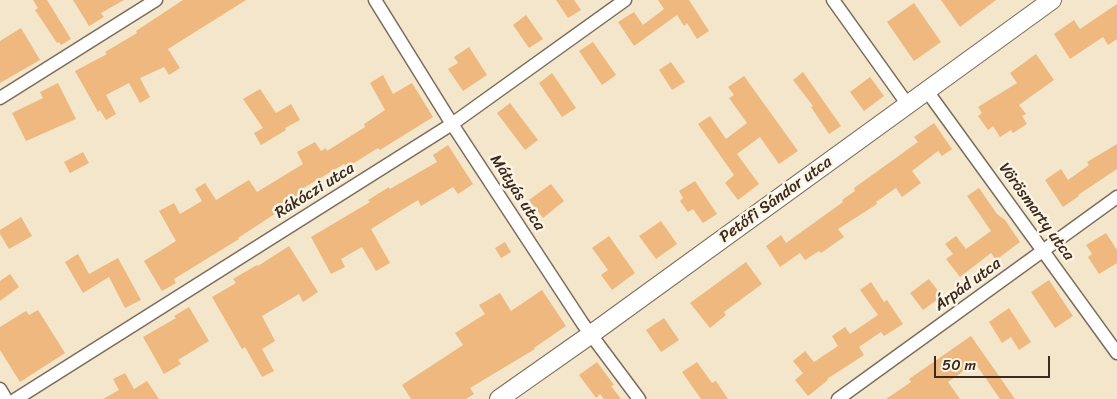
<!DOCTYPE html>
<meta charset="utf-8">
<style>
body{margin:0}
#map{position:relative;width:1117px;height:399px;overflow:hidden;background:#f4e6cb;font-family:Sriracha,sans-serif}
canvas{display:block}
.scale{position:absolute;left:934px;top:356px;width:116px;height:22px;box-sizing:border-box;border:2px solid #3b2a1e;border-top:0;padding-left:6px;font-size:15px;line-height:18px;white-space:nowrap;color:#3b2a1e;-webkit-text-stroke:4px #fcf5e5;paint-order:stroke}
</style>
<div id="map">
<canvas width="1117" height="399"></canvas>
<div class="scale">50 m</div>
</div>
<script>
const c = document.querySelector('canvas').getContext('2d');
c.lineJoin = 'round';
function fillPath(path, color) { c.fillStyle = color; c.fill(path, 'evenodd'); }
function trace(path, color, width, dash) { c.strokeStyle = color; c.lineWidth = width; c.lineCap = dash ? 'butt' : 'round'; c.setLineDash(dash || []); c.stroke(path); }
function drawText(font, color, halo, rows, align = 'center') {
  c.font = font + ' Sriracha,sans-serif'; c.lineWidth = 5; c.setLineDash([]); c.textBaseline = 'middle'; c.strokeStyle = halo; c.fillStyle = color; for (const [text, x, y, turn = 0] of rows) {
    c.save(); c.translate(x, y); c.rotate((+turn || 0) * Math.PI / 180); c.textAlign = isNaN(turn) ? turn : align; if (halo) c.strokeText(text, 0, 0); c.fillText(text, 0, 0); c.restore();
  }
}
fillPath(new Path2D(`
 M33 0H47L71 39 61 45 59 42 57 43 35 10 38 8Z
 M73 0H124L101 13 104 17 89 26Z
 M183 0H246L168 49 180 68 169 75 164 67 140 78 150 97 140 103 129 83 106 95 116 114 106 120 100 110 98 112 75 71 107 54 105 52 137 33 136 31Z
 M556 0H574L581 10 568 18Z
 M658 0H689L709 31 697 39 687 23 684 26 677 15 634 46 618 22 634 12 643 25 664 9Z
 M941 0H996L960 27Z
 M914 3 941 42 914 61 887 22Z
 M1117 4V39L1108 45 1103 37 1070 59 1054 34 1074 20 1080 29Z
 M526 15 543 39 529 48 513 25Z
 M21 28 40 60 0 83V41Z
 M593 42 616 75 602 85 579 51Z
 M469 47 487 75 463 91 448 69 458 63 454 57Z
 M1036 54 1054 80 1019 105 1026 114 1022 116 1027 124 1013 133 1011 130 1000 137 993 126 988 130 978 116 982 113 978 107 1017 83 1010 73Z
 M671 62 685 82 672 90 659 70Z
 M803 72 841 126 829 134 811 107 813 106 793 80Z
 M552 73 576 108 562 117 539 83Z
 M383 75 393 94 412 83 433 117 380 150 378 148 346 168 344 164 300 190 304 195 238 238 239 239 174 279 176 283 162 291 144 261 176 241 159 211 174 203 180 214 202 201 195 189 205 183 216 200 249 180 257 192 303 164 297 152 315 142 321 151 326 148 327 151 365 127 364 124 385 110 370 83Z
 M744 76 798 151 779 164 760 137 737 154 759 184 738 200 725 183 734 175 698 124 710 116 726 139 747 123 729 98 734 95 728 87Z
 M870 77 884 96 864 111 850 92Z
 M58 83 76 119 26 141 12 113 43 98 40 92Z
 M260 89 276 113 291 104 300 120 285 128 286 130 261 145 254 133 263 128 243 99Z
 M510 103 538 140 525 150 497 113Z
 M934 123 952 149 942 156 938 151 912 171 921 183 902 197 896 188 876 202 877 204 838 229 844 237 821 253 819 251 805 260 800 253 780 267 766 246 781 235 786 243 843 202 842 200 855 191 854 188 918 142 914 137Z
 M1117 144V169L1078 195 1079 196 1063 207 1045 180 1061 169 1068 180 1089 165 1087 162Z
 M448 145 473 184 458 194 453 187 421 206 418 200 371 229 390 263 376 271 362 247 341 259 345 267 331 274 311 237 370 202 368 200 389 187 390 189 437 162 433 155Z
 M83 152 89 163 70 173 64 162Z
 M695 181 717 214 703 223 693 209 688 212 680 201 683 198 679 191Z
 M551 184 564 201 543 218 529 200Z
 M979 188 997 214 1005 220 1020 242 996 260 991 253 960 277 946 259 953 254 945 244 956 236 966 249 991 231 967 196Z
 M21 217 32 236 9 249 0 234V230Z
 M661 221 677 244 656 259 639 236Z
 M1106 233 1117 250V263L1099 274 1088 257 1092 254 1086 245Z
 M609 236 635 273 612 290 601 275 608 270 592 248Z
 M505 242 511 252 501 258 495 248Z
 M289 246 318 292 303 302 299 294 262 316 275 341 262 349 274 371 262 377 245 347 242 349 212 297 236 283 233 279 257 265 258 266Z
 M78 254 89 274 118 258 141 300 125 308 109 277 83 293 65 262Z
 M746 262 762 284 724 312 726 315 710 328 690 303Z
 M10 274 19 287 0 301V281Z
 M929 279 942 296 923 310 910 293Z
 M1049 280 1073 316 1055 328 1031 292Z
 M871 282 884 302 887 300 903 324 884 336 881 332 859 347 864 355 827 379 828 380 808 396 795 380 803 373 793 361 805 351 814 362 838 346 832 336 845 327 850 334 878 315 860 290Z
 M542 290 566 326 534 348 535 349 470 388 474 394 466 399H411L402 385 463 345 455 333 485 314 479 305 500 293 511 311Z
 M189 307 209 341 178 360 181 364 164 374 143 337 176 318 174 316Z
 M1009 308 1031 342 1019 350 1011 337 1002 343 989 322Z
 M38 310 65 353 20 382 0 350V327L26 311 29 315Z
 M664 318 679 340 661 352 646 330Z
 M971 336 1015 399H1000L975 363 948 382 960 399H886L911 382 909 379Z
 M597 362 614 385 611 386 621 399H604L600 394 596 398 579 375Z
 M697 362 712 383 716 381 728 399H701L682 372Z
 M125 373 134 389 147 381 159 399H103L119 390 113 379Z`), '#eeb87f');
const street = new Path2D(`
 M375 0 452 124 583 324 639 399
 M833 0 908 105
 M927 91 1117 353
 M0 98 156 0
 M0 389 6 399
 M16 399 452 124 625 0
 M838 399 1117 197`);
const secondary = new Path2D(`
 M499 399 590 335 1052 0`);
trace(street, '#7c6c5b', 15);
trace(secondary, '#7c6c5b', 20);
trace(street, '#fff', 12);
trace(secondary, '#fff', 18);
drawText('16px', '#3b2a1e', '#fcf5e5', [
 ["Rákóczi utca",315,191,-32],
 ["Mátyás utca",517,193,57],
 ["Petőfi Sándor utca",776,200,-36],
 ["Vörösmarty utca",1036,212,54],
 ["Árpád utca",968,285,-36]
]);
</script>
